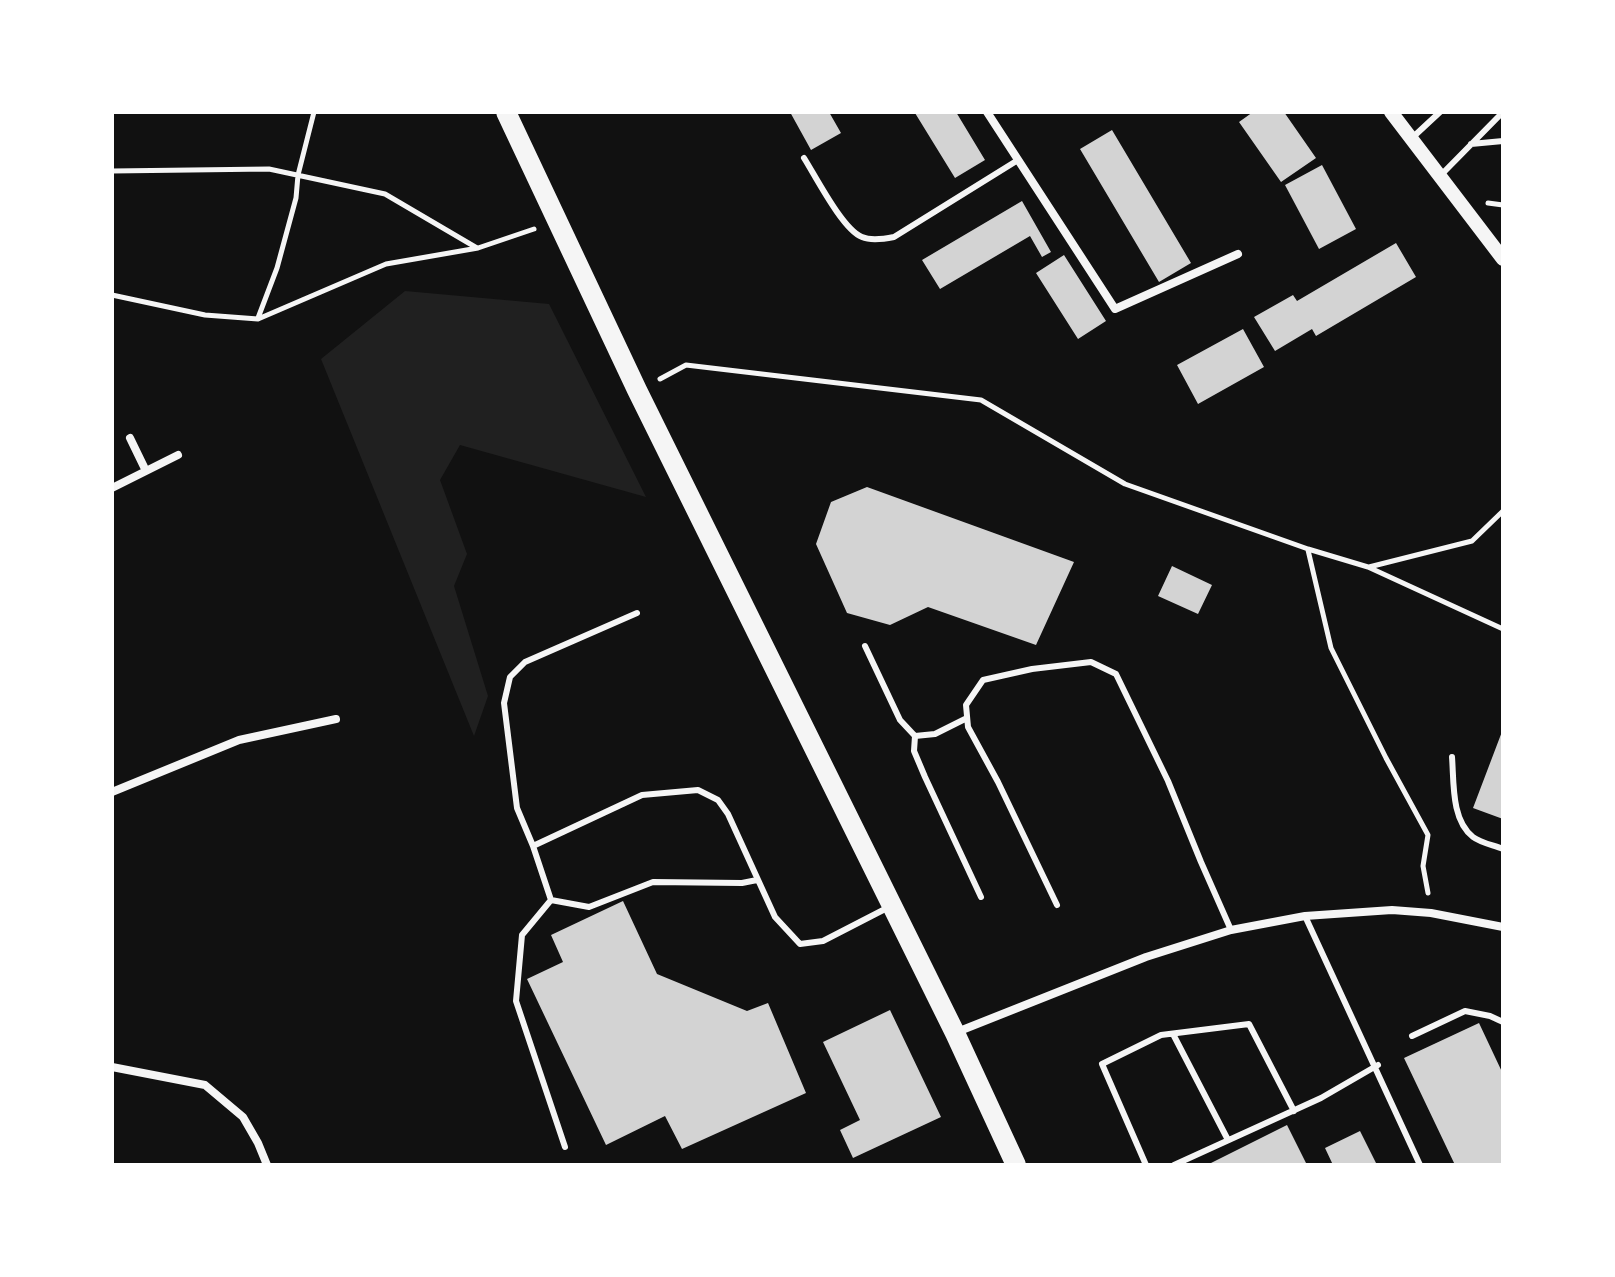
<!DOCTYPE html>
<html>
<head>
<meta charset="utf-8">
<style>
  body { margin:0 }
  #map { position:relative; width:1615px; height:1277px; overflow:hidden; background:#111; font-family:"Noto Sans",sans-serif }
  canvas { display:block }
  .frame { position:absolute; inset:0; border:114px solid #fff; pointer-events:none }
</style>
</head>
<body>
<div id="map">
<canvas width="1615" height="1277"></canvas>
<div class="frame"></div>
</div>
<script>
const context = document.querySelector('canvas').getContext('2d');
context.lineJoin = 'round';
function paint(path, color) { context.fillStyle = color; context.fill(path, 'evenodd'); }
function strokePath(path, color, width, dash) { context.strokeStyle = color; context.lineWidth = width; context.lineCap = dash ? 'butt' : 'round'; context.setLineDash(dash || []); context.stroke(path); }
paint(new Path2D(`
  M405,291l144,13 97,193 -186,-52 -20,35 27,74 -13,32 34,110 -14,40 -153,-377z`), '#202020');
paint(new Path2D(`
  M790,112h39l12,21 -30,17z
  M917,112h39l29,48 -30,18 -40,-65z
  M1253,112h31l32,46 -35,24 -42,-60z
  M1112,130l79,133 -32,19 -79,-133z
  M1322,165l34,64 -37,20 -34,-64z
  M1022,201l29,51 -9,5 -12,-21 -90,53 -18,-29z
  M1396,243l20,34 -100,59 -4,-7 -37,22 -21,-34 39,-22 4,6z
  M1064,255l42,66 -28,18 -42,-66z
  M1243,329l21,38 -66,37 -21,-39z
  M867,487l207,75 -38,83 -108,-38 -38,18 -43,-12 -31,-69 15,-42z
  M1172,566l40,19 -14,29 -40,-18z
  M1503,729v90l-30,-11z
  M623,901l34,73 90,37 21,-8 38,90 -124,56 -17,-33 -59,29 -79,-166 36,-17 -12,-27z
  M890,1010l51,107 -88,41 -13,-28 20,-10 -37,-78z
  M1479,1023l24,51v91h-48l-51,-107z
  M1287,1125l20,40h-100z
  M1360,1131l17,34h-44l-8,-17z`), '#d3d3d3');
strokePath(new Path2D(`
  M112,171l157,-2 116,25 92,54
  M1488,203l15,2
  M112,295l93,20 53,4 128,-55 92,-16 56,-19
  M258,318l19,-50 19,-70 2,-23 16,-63
  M660,379l26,-14 295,35 144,84 183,65 60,18 135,62
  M1308,550l23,98 55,110 42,77 -5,31 5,27
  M1369,567l103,-26 31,-30`), '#f5f5f5', 5);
strokePath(new Path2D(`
  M1412,138l28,-26
  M1471,144l32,-3
  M804,158c12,19 39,72 58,79 9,4 22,2 32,0l124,-77
  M1441,175l62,-63
  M865,646l35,74 15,16 20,-2 32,-16
  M915,736l-1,15 11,26 56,120
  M1452,757c2,25 -1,63 21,80 8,6 20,8 30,12
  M533,846l109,-51 56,-5 20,10 10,14 47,103 25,27 23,-3 66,-34
  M551,900l38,7 64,-25 89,1 15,-3
  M1057,905l-59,-123 -30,-55 -2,-22 17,-25 49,-11 59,-7 25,12 52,107 33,81 30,68
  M1305,916l115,249
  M1173,1034l55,106
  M1412,1036l53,-25 25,5 13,6
  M565,1147l-49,-146 6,-66 29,-35 -18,-54 -16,-38 -13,-105 6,-26 15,-15 112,-49
  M1146,1165l-44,-101 59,-29 88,-11 45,87
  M1174,1165l147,-67 57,-33`), '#f5f5f5', 6);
strokePath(new Path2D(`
  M987,112l128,197 123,-55
  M130,438l16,33
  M112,488l66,-33
  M112,792l127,-52 97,-21
  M957,1032l189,-75 85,-27 74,-14 87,-6 39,3 72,14
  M112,1067l93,18 38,32 15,26 9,22`), '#f5f5f5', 8);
strokePath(new Path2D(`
  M1391,112l112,147`), '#f5f5f5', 14);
strokePath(new Path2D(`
  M506,112l131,278 318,643 61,132`), '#f5f5f5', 20);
</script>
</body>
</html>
